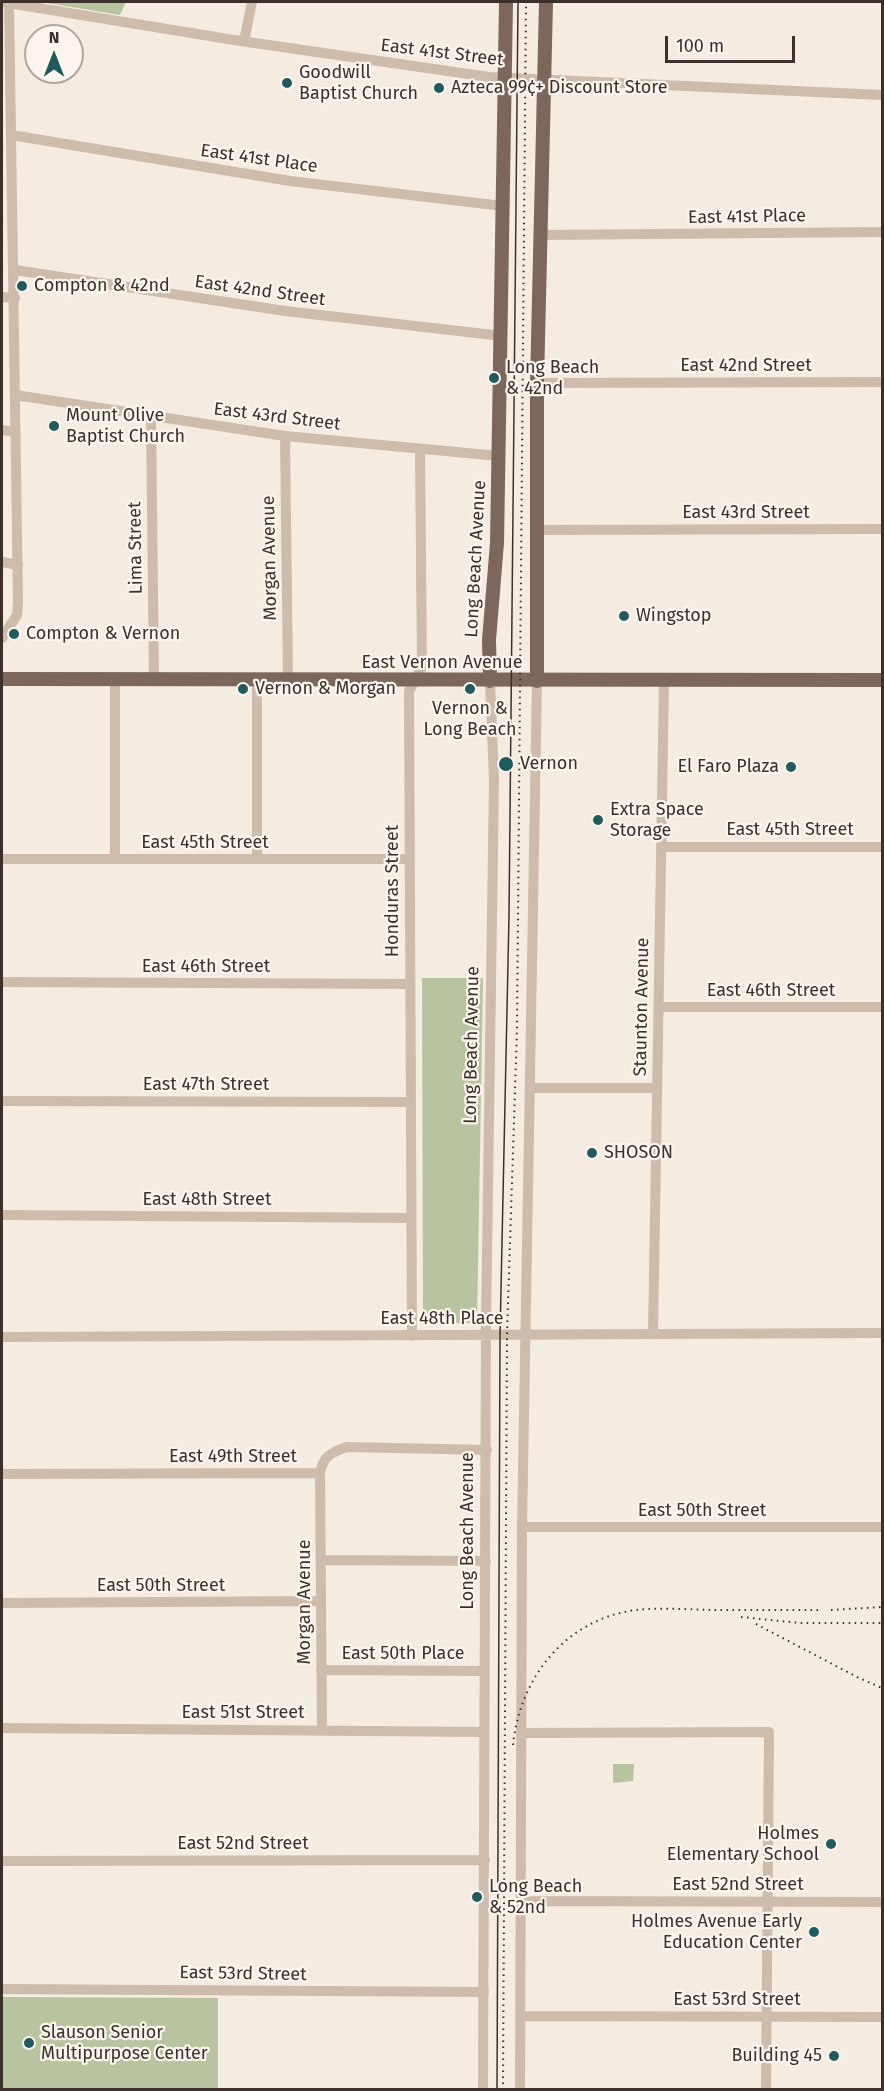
<!DOCTYPE html>
<html>
<head>
<meta charset="utf-8">
<style>
  body { margin:0 }
  #map { position:relative; width:884px; height:2091px; overflow:hidden; background:#f4ebe1; font-family:"Fira Sans",sans-serif }
  canvas { display:block }
  .frame { position:absolute; inset:0; border:3px solid #3b302b; pointer-events:none }
  .north { position:absolute; left:24px; top:24px; width:60px; height:60px; box-sizing:border-box; background:#fbf5ee; border:2px solid #aea6a0; border-radius:50%; rotate:0deg; font-size:16px; font-weight:700; line-height:24px; text-align:center; color:#3b302b }
  .north::after { content:''; display:block; margin:auto; width:21px; height:27px; background:#1f5a5e; clip-path:polygon(50% 0,100% 100%,50% 72%,0 100%) }
  .scale { position:absolute; left:665px; top:36px; width:130px; height:27px; box-sizing:border-box; border:3px solid #3b302b; border-top:0; padding-left:8px; font-size:18px; line-height:21px; white-space:nowrap; color:#3b302b; -webkit-text-stroke:4px #fbf5ee; paint-order:stroke }
</style>
</head>
<body>
<div id="map">
<canvas width="884" height="2091"></canvas>
<div class="frame"></div>
<div class="north">N</div>
<div class="scale">100 m</div>
</div>
<script>
const context = document.querySelector('canvas').getContext('2d');
context.lineJoin = 'round';
function paint(path, color) { context.fillStyle = color; context.fill(path, 'evenodd'); }
function strokePath(path, color, width, dash) { context.strokeStyle = color; context.lineWidth = width; context.lineCap = dash ? 'butt' : 'round'; context.setLineDash(dash || []); context.stroke(path); }
function drawText(font, color, halo, rows, align = 'center') {
  context.font = font + ' "Fira Sans",sans-serif'; context.lineWidth = 4.5; context.setLineDash([]); context.textBaseline = 'middle'; context.strokeStyle = halo; context.fillStyle = color; for (const [text, x, y, turn = 0] of rows) {
    context.save(); context.translate(x, y); context.rotate((+turn || 0) * Math.PI / 180); context.textAlign = isNaN(turn) ? turn : align; if (halo) context.strokeText(text, 0, 0); context.fillText(text, 0, 0); context.restore();
  }
}
paint(new Path2D(`
  M41,2h85l-6,13z
  M422,978h61l-6,345h-54z
  M613,1764h21l-1,17 -20,2z
  M2,1997l216,1v91h-216z`), '#b8c4a0');
strokePath(new Path2D(`
  M2,2l232,38 255,37 393,18
  M244,41l8,-39
  M11,135l279,46 213,25
  M539,235l343,-3
  M15,270l270,41 217,25
  M2,297l13,1
  M537,383l345,-1
  M15,395l270,41 214,20
  M151,417l3,263
  M2,430l13,2
  M285,436l3,244
  M537,530l345,-1
  M2,562l16,3
  M2,638l15,-23 1,-12 -9,-600
  M115,680v179
  M661,847h221
  M2,859h407
  M257,859v-179
  M2,982l408,2
  M659,1007h223
  M530,1088h127
  M2,1101l409,1
  M2,1215l409,3
  M653,1334l11,-653
  M412,1336l-3,-645 13,-24 -2,-217
  M2,1337l880,-4
  M320,1473l2,257
  M2,1474l318,-1c3,-17 12,-21 27,-26l140,3
  M522,1527h360
  M322,1560l164,1
  M2,1603l319,-2
  M321,1670l163,1
  M2,1728l482,4
  M522,1733l247,-1 -3,358
  M2,1861l483,-1
  M521,1901l361,1
  M2,1989l482,3
  M520,2016l362,1
  M483,2090l3,-768 8,-542 -4,-99
  M520,2090l2,-563 15,-846`), '#cdbbac', 10);
strokePath(new Path2D(`
  M2,679l880,1
  M490,681l-1,-41 8,-97 9,-541
  M537,681v-298l9,-381`), '#7d675c', 14);
strokePath(new Path2D(`
  M497,2090l3,-754 9,-420 9,-914`), '#3b302b', 1.5);
strokePath(new Path2D(`
  M831,1610l51,-3
  M741,1617l59,6h82
  M756,1624l101,53 25,11
  M513,1745c7,-68 53,-126 123,-135 27,-3 56,0 83,0 34,0 68,0 101,0
  M503,2090l4,-755 10,-306 9,-1027`), '#3b302b', 2, [1.5, 4.5]);
for (const [x, y, r, color] of [
  [287,83,6,"#1f5a5e"],
  [439,88,6,"#1f5a5e"],
  [22,286,6,"#1f5a5e"],
  [494,378,6,"#1f5a5e"],
  [54,426,6,"#1f5a5e"],
  [624,616,6,"#1f5a5e"],
  [14,634,6,"#1f5a5e"],
  [243,689,6,"#1f5a5e"],
  [470,689,6,"#1f5a5e"],
  [506,764,8,"#1f5a5e"],
  [791,767,6,"#1f5a5e"],
  [598,820,6,"#1f5a5e"],
  [592,1153,6,"#1f5a5e"],
  [831,1844,6,"#1f5a5e"],
  [477,1897,6,"#1f5a5e"],
  [814,1932,6,"#1f5a5e"],
  [29,2043,6,"#1f5a5e"],
  [834,2056,6,"#1f5a5e"]
]) { const dot = new Path2D(); dot.arc(x, y, r, 0, 2 * Math.PI); context.fillStyle = color; context.fill(dot); strokePath(dot, '#fbf5ee', 2); }
drawText('18px', '#3b302b', '#fbf5ee', [
  ["East 41st Street",442,53,7],
  ["East 41st Place",259,159,8],
  ["East 41st Place",747,217,-1],
  ["East 42nd Street",260,291,8],
  ["East 42nd Street",746,366],
  ["East 43rd Street",277,417,7],
  ["East 43rd Street",746,513],
  ["Lima Street",136,548,-91],
  ["Morgan Avenue",270,558,-91],
  ["Long Beach Avenue",476,559,-87],
  ["East Vernon Avenue",442,663],
  ["East 45th Street",790,830],
  ["East 45th Street",205,843],
  ["Honduras Street",393,891,-90],
  ["East 46th Street",206,967],
  ["East 46th Street",771,991],
  ["Staunton Avenue",642,1007,-89],
  ["Long Beach Avenue",472,1045,-89],
  ["East 47th Street",206,1085],
  ["East 48th Street",207,1200],
  ["East 48th Place",442,1319],
  ["East 49th Street",233,1457],
  ["East 50th Street",702,1511],
  ["Long Beach Avenue",468,1531,-90],
  ["East 50th Street",161,1586],
  ["Morgan Avenue",305,1602,-90],
  ["East 50th Place",403,1654],
  ["East 51st Street",243,1713],
  ["East 52nd Street",243,1844],
  ["East 52nd Street",738,1885],
  ["East 53rd Street",243,1974,1],
  ["East 53rd Street",737,2000]
]);
drawText('18px', '#3b302b', '#fbf5ee', [
  ["Goodwill",299,73],
  ["Baptist Church",299,94],
  ["Azteca 99¢+ Discount Store",451,88],
  ["Compton & 42nd",34,286],
  ["Long Beach",506,368],
  ["& 42nd",506,389],
  ["Mount Olive",66,416],
  ["Baptist Church",66,437],
  ["Wingstop",636,616],
  ["Compton & Vernon",26,634],
  ["Vernon & Morgan",255,689],
  ["Vernon &",470,709,"center"],
  ["Long Beach",470,730,"center"],
  ["Vernon",520,764],
  ["El Faro Plaza",779,767,"right"],
  ["Extra Space",610,810],
  ["Storage",610,831],
  ["SHOSON",604,1153],
  ["Holmes",819,1834,"right"],
  ["Elementary School",819,1855,"right"],
  ["Long Beach",489,1887],
  ["& 52nd",489,1908],
  ["Holmes Avenue Early",802,1922,"right"],
  ["Education Center",802,1943,"right"],
  ["Slauson Senior",41,2033],
  ["Multipurpose Center",41,2054],
  ["Building 45",822,2056,"right"]
], 'left');
</script>
</body>
</html>
